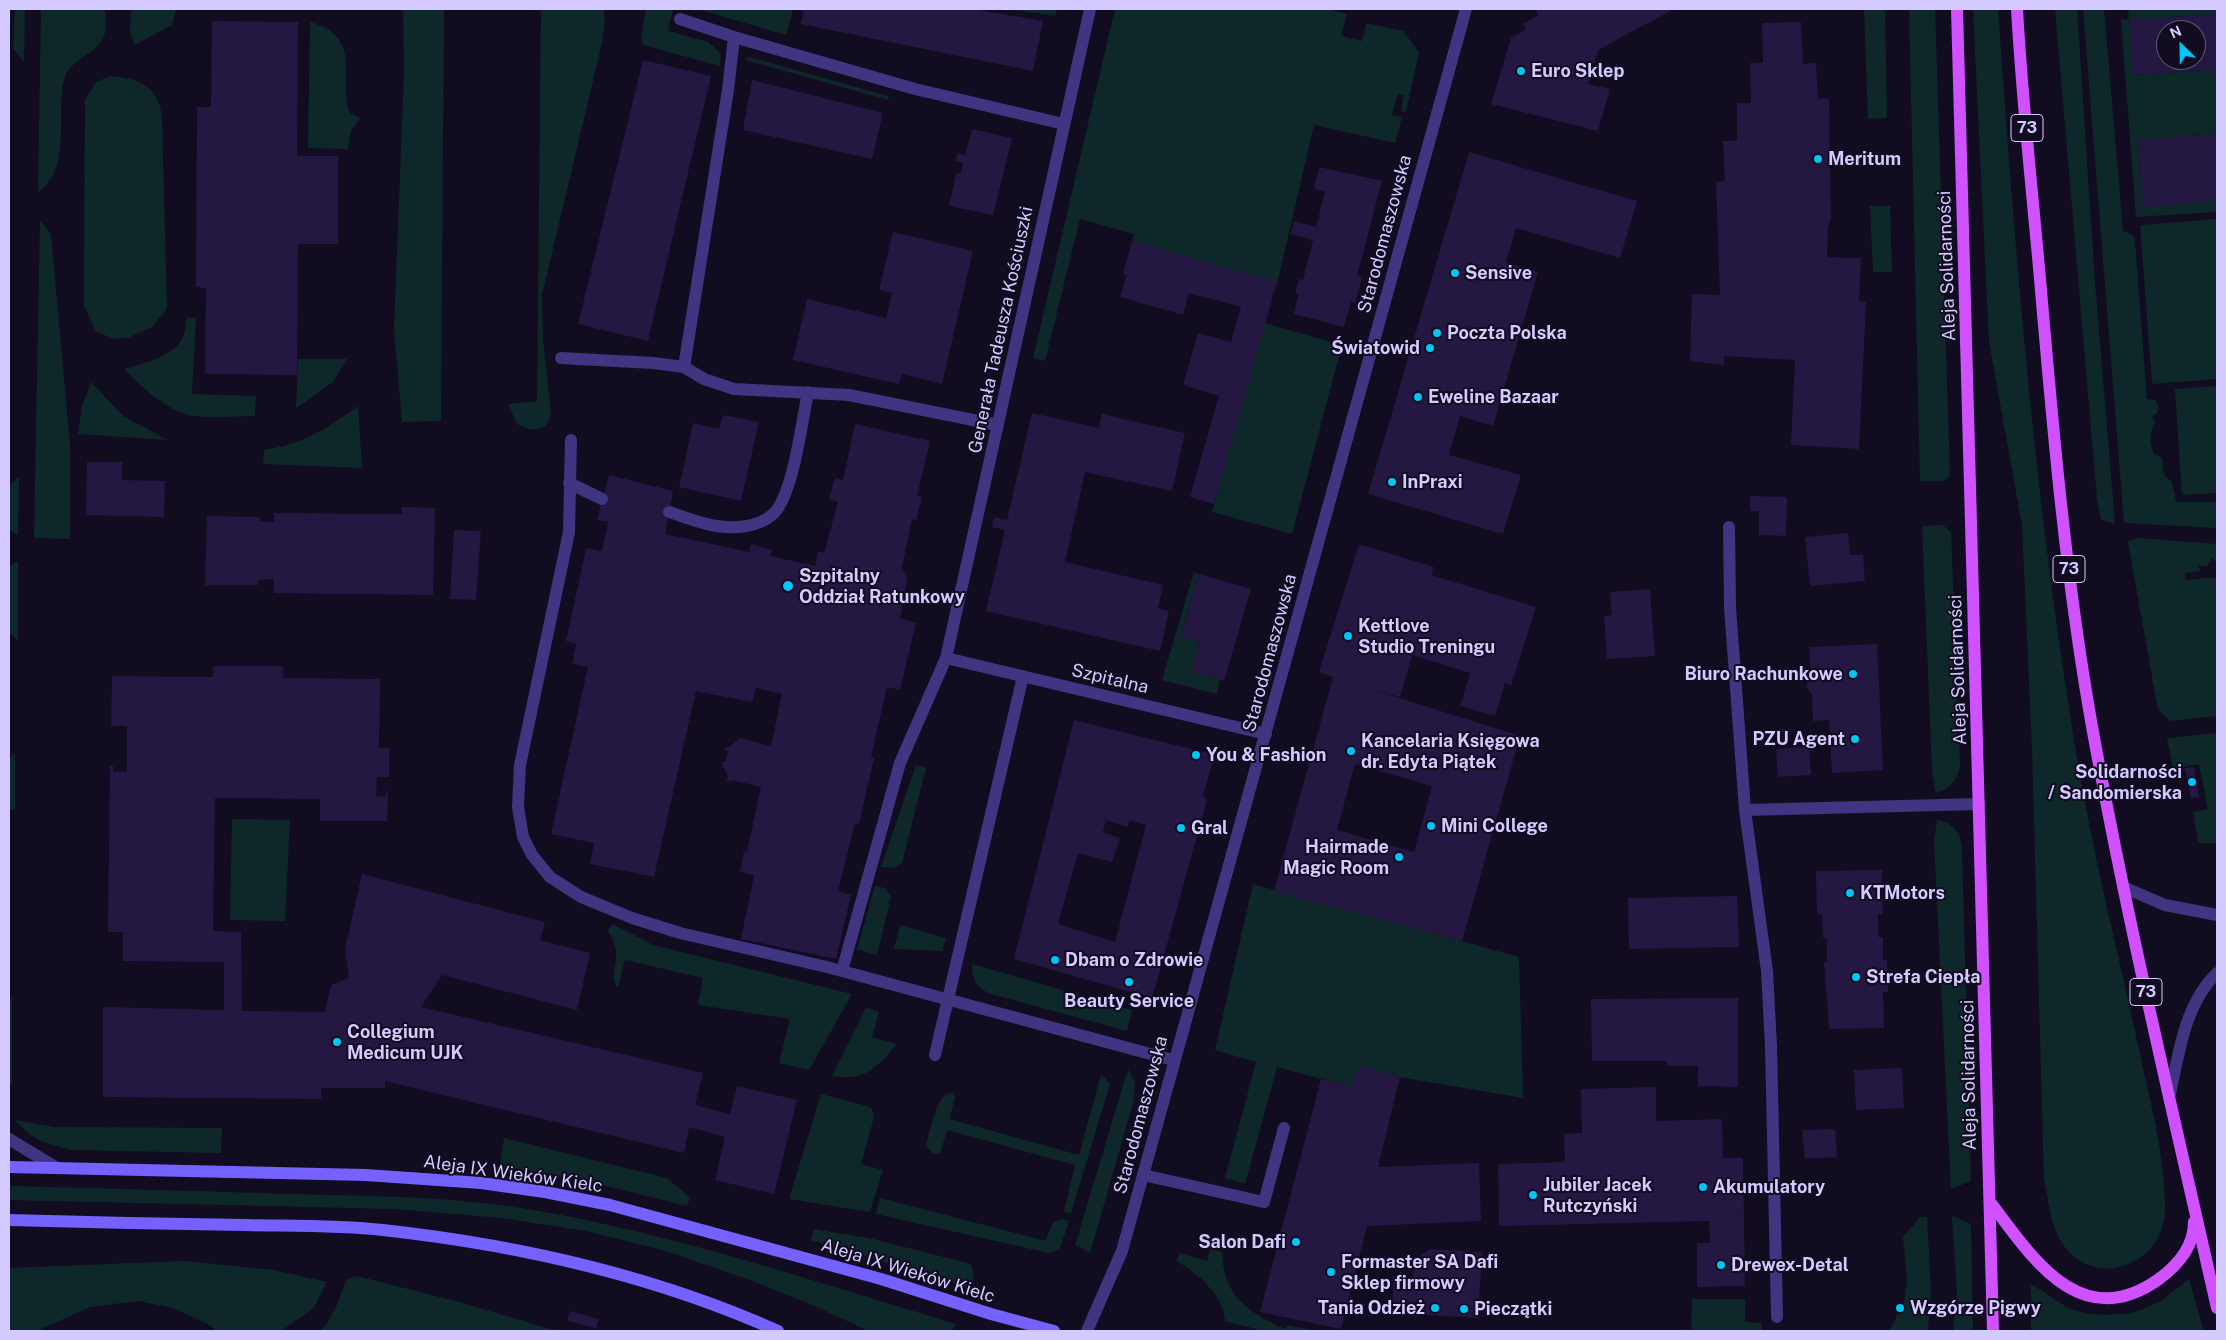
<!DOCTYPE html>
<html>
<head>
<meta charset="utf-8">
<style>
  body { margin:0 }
  #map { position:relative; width:2226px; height:1340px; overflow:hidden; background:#110c20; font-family:"Public Sans",sans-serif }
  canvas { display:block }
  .frame { position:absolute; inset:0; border:10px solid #d5caff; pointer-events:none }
  .north { position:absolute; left:2156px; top:20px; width:50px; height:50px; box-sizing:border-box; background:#110c20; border:1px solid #5f5879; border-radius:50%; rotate:337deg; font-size:14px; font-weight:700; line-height:20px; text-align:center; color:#d5caff }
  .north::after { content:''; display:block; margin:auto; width:18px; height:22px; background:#00c5f5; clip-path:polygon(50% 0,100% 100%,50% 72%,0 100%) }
</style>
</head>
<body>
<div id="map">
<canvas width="2226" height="1340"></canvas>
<div class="frame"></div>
<div class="north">N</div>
</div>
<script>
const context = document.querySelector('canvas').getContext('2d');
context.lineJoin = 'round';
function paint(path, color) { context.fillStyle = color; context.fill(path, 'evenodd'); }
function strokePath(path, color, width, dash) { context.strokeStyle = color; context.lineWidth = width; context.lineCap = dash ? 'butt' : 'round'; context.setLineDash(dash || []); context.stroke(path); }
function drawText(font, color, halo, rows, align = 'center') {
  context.font = font + ' "Public Sans",sans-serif'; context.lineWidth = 4; context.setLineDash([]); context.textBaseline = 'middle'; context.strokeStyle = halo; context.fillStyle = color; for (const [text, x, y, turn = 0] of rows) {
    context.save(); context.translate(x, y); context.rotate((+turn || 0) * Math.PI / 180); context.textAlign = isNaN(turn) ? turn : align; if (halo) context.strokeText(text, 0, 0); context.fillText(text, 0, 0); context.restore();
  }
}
paint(new Path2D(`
  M15,9h10l-1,53 -11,-14z
  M41,9h64c0,8 2,20 -1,27 -9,20 -34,22 -40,44 -9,37 9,87 -26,112z
  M131,9h45l-4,16 -37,20 -5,-13z
  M403,9h41l-3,412 -39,1 -8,-93 10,-256z
  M541,9h62l2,9 -3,25 -60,252 1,44 8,76 -6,12 -15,3 -13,-6 -9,-20 29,-3z
  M646,9h27l-5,22 40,11 13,12 -1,12 -77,-21 -2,-6z
  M697,9h96l-7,26z
  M1009,9h48l-2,7z
  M1115,9h211l21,5 -6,22 21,5 4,-18 37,8 16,21 -13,60 -5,-1 3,-16 -6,-1 -6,21 10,2 -7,26 -81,-18 -37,159 -145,-43 2,-7 -54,-15 -35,142 -12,-3z
  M1864,9h21l2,109 -19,1z
  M1909,9h26l15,466 -6,6h-24z
  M1973,9h25c18,259 39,520 84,777 16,91 40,182 59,273 11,50 24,98 24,149 1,54 -66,83 -100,39 -15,-19 -16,-46 -21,-68l-12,-431 -10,-223 -33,-183z
  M2055,9h22l18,274 20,241 -14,-4 -4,-21z
  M2083,9h21l19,222 10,4 2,6 12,158 8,1 4,8 -2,5 -4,3 2,6c-5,10 -6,20 -1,32l8,4 2,17 8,7 4,20h41v26l-93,-5z
  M2128,9h89v5l-88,6 5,55 83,-6v65l-79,6 5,67 74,-7v12l-81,5 -15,-197 8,-1z
  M310,22c55,16 27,54 40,91l10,5 -9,13 -3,18 -40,-1z
  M749,57l139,39 1,4 -144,-40z
  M110,76c29,2 49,10 52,42l5,191 -15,18 -24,11 -12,1 -20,-7 -12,-26 1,-206 11,-18z
  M1870,206h20l2,66h-19z
  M2217,219v160l-65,5 -12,-159z
  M40,220l11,14 19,211v94l-36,-1z
  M187,317l9,1 -4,76 64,2 -1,20c-18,0 -50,3 -66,-1 -26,-7 -47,-28 -65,-46 20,-6 43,-10 57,-28 4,-6 5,-17 6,-24z
  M1264,323l78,22 -50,189 -80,-22z
  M298,359h49l-14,23 -37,26z
  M91,382l32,34 45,24 -90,-6 4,-28z
  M2217,386v107l-35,2 -7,-106z
  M358,406l4,62 -99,-4 1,-14c40,-6 61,-21 94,-44z
  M19,477l-1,58 -9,-6v-43z
  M1943,525l8,7 9,233c-2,15 -10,23 -24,28l-4,-22 -10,-245z
  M2138,538l79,6v18l-5,-4 -5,8h-9l3,5 -16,2 1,7 31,-3v139l-46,5 -13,-11 -30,-168z
  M18,561v80l-9,-9v-65z
  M1194,572l5,2 -18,61 19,6 -9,31 29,8 -3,14 -55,-14z
  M2217,733v110h-19l-5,-31 15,-3 -9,-45 -26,5 -6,-31z
  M15,753v57h-6v-52z
  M916,765l10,3 -24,95 -8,5 -13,-1z
  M232,819l58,1 -5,101 -55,-1z
  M1937,820c16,2 24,13 25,29l9,332 -20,8 -17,-349z
  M1253,884l266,73 4,141 -123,-21 -42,-11 -6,21 -75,-20 -32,117 -20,-6 31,-116 -41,-12z
  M875,886l10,2 6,9 -14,58 -20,-6z
  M613,924l40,21 199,49 -43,76 -30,-7 11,-44 -92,-14 5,-27 -78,-18 -7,27 -2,-1c-8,-18 10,-27 -8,-55z
  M900,925l46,13 -4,13 -48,-2z
  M972,964l160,46 -5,21 -136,-37c-14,-6 -19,-14 -19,-30z
  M12,997v87h-3v-84z
  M866,1007l13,5 -7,25 25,7c-20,23 -32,38 -65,32z
  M1128,1069l7,14 -1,17 -44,153 -15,-8z
  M1101,1074l9,10 -39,129 -7,-1 11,-47 -128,-35 -7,24 -7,-1 -7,-7c4,-13 10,-57 28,-53l1,5 -6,21 130,36z
  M821,1094l50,13 3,10 -13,47 22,6 -13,42 -81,-13z
  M15,1120l39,7 168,1 -1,25 -150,-3 -28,-8 -14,-8z
  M504,1138l163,40 23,20 -3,8 -113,-28 -74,-12z
  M9,1186c93,2 187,5 280,8 78,2 155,2 232,14 148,24 292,73 435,116l-4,7h-83l-59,-27 -60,-24 -84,-29 -80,-20 -84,-13 -106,-9 -387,-9z
  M880,1198l166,43c4,-12 6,-26 23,-20l-9,27 -11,5 -173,-39z
  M1952,1216l19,8 2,107h-20l4,-36z
  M1920,1217h7l4,74 -3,40h-39l15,-29 3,-22 -4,-43z
  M814,1229l59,10 98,25 3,12 -3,12 -160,-48z
  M1210,1249l12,3c2,46 25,59 63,77l3,-4 28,6h-52l-39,-10c-2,-27 -26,-46 -48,-60l2,-8 28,8z
  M184,1261l90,9 53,12 -14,27 -32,22h-64l-11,-8 -33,-15 -35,-7 -48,6 -53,24h-28v-63z
  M357,1276l102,26 98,29h-237l7,-7 10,-19 8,-22 3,-4z
  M2189,1279l14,50 -12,2h-160v-47l37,24 17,5 21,2 25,-2 15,-5 15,-7z
  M1692,1299h53v23l17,1v8h-71z`), '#0e282a');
paint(new Path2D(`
  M795,9h177l71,12 -10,50 -232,-47 3,-13z
  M1536,9h138l-76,41 -10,34 22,5 -12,42 -107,-27 20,-66 15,-8 -3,-6 15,-8z
  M2217,14v55l-84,6 -4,-55zM2166,30h30v30h-30z
  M212,21l86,1 -1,134h41v88h-40l-1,131 -92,-1 1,-86 -10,-1 1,-180h14z
  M1801,22l2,42 13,-1 2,35 11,1 2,121 -3,7 -1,30 34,1 -2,43 7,1 -7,147 -68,-4 4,-85 -71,-4v9l-34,-4 2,-67 28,1 -4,-113 9,-1 -2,-40h14v-38h14l-1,-40h13l-1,-40z
  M643,60l68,16 -63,265 -70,-17z
  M752,80l131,33 -11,46 -129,-29z
  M972,129l40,9 -19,77 -44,-9 7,-33h5l2,-11 -7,-1 2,-8 7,2z
  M2217,134v66l-74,8 -5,-68z
  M1469,152l168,49 -17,57 -104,-30 -10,34 32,10 -45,154 -33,-10 -11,39 72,20 -18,59 -135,-40z
  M1319,167l63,14 -25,95 5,1 -7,26 -4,-1 -7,25 -50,-13 4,-20 -3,-1 4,-14 4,1 10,-40 -22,-6 3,-13 22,6 9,-35 -11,-3z
  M893,232l80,19 -31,133 -40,-10 -3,10 -106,-24 14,-61 79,19 6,-25 -13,-3z
  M1132,241l145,41 -63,222 -24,-7 29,-101 -36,-11 15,-52 33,9 10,-35 -52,-14 -6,22 -63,-18 7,-22 -4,-1z
  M1032,413l67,15 3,-14 83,19 -13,58 -87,-19 -20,90 98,23 -5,23 11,3 -9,40 -174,-40 19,-81 -13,-3 2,-10 13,3z
  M723,415l36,7 -18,79 -62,-14 14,-64 26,6z
  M855,424l75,17 -13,55 5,1 -6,23 -4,-1 -10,48 5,12 -7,39 16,5 -16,67 -13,-3 -16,70 3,1 -15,66 -4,-1 -17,68 13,4 -15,64 -95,-20 13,-64 -14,-3 4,-21 3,1 14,-65 -29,-7 -2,2 -4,-2 2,-3 -7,-15h4l3,-11 -3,-1 1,-3 2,1 10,-8 -1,-3 34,9 11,-52 -26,-6 -4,14 -56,-11 -42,186 -64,-13 4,-21 -43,-9 37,-167 -16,-3 4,-20 -10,-3 20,-93 16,3 6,-29 -11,-2 12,-45 64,16 -8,43 84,18 2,-8 21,6 -2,6 45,10 3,-15 6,2 14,-51 -9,-3 6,-21 8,2z
  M87,462h35v18l43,1 -1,36 -78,-2z
  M1750,496l37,1 -1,39 -27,-1v-24h-9z
  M402,507l33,1 -2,87 -159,-2v-14l-16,1v5h-53l2,-69 53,1v4l14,1v-9l128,1z
  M454,530l27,1 -5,69 -26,-1z
  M1848,533l2,22h13l2,26 -55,5 -5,-49z
  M1359,544l75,23 -3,8 105,32 -25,79 -6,-3 -10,33 -35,-10 10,-33 -58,-18 -12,42 -26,-7 146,46 -58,205 -188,-50 59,-214 -14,-5zM1355,764l77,22 -18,66 -77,-22z
  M1199,574l52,15 -27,92 -33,-9 9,-31 -19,-5z
  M1650,589l5,67 -48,3 -3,-43 8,-1 -2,-23z
  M1877,644l6,126 -51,3 -3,-53 -16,1 -1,-26 -5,-7v-8l4,-6 -2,-27z
  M213,666h70v12l97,1 -1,69h10v29h-12l-1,19 10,1v-6h2l-1,30h-67v-22l-105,-1 -2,133 28,1 1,79 83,1 6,-27 18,-7 -4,-29 17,-75 183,48 -5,18 50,13 -13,57 -135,-35 -21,32 282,66 -8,32 35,9 7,-28 60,14 -23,94 -59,-14 10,-43 -36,-10 -5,26 -299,-72v7h-64v11l-218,-2v-90l121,3v-48l-101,-1v-29h-15l2,-166h3v6h14v-46h-16l1,-50 101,1z
  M1074,720l141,35 -12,40 4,5 -55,198 -138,-39zM1106,820l21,7 3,-7 16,5 -31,117 -57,-18 20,-71 34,9 8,-24 -17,-6z
  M1809,747l2,28 -33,2 -2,-28z
  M2194,767l5,30 -8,2 -6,-31z
  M1882,870l1,44h-5v23h5v23h4l1,32h-5l1,36 -55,1 -5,-67 3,-1v-23h-4l-1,-24 -5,1 -1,-44z
  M1737,896l2,51 -110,2 -1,-51z
  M1738,998v89l-40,-1v-20h-31v-5h-75l-1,-62z
  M1358,1066l42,11 -22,90 101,-4 2,58 -114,5 -26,103 -81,-17 61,-233 31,8z
  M1902,1068l2,40 -48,2 -2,-40z
  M1656,1087v34l66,-2 1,39h20l2,128 -48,1v-44h13l-1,-22 -210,5 -1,-62 67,-2 -1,-28 18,-1 -1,-44z
  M1835,1129l2,28 -32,2 -3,-29z
  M1430,1249l52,3 -4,66 -86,-5 2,-37 19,1 1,-16z
  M570,1311l29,8 -3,9 -29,-7z`), '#241741');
strokePath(new Path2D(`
  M680,19l54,18 181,52 149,35
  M561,358l92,5 31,4 20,12 30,10 115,6 149,30
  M684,367l44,-277 6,-53
  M571,440l-2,92 -49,233 -2,42 5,30 9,18 18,22 31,20 51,21 48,15 147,34 346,93
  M569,483l33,16
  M669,512c16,5 32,12 48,14 18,3 41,1 55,-11 21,-17 30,-95 36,-123
  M1729,527l1,80 15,203 22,161 4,75 6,271
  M1745,810l234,-6
  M2123,887l42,18 52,10
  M842,971l58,-208 46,-105
  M935,1055l88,-379
  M2169,1098c10,-43 15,-94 48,-125
  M1143,1175l121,27 20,-74`), '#3f3581', 12);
strokePath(new Path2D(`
  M1090,9l-144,649 320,76
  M9,1139l48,29
  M1087,1331l35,-80 344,-1242`), '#3f3581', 12);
strokePath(new Path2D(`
  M9,1167l357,8 115,8 64,9 65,13 271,74 110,35 63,17
  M9,1220c79,2 157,4 236,5 46,1 92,0 138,5 136,15 270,45 395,101`), '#7561ff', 12);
strokePath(new Path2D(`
  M1957,9l36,1322
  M2017,9c5,90 15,180 23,270 13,151 26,304 53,453 35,193 81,385 124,576
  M1990,1202c42,55 90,133 169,77 19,-14 35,-33 35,-57`), '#cf51ff', 12);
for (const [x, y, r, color] of [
  [1521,71,5,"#00c5f5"],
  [1818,159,5,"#00c5f5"],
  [1455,273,5,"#00c5f5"],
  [1437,333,5,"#00c5f5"],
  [1430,348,5,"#00c5f5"],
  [1418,397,5,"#00c5f5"],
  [1392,482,5,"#00c5f5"],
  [788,586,6,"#00c5f5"],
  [1348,636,5,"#00c5f5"],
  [1853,674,5,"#00c5f5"],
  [1855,739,5,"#00c5f5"],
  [1351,751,5,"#00c5f5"],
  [1196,755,5,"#00c5f5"],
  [2192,782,5,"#00c5f5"],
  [1431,826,5,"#00c5f5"],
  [1181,828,5,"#00c5f5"],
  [1399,857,5,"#00c5f5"],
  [1850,893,5,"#00c5f5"],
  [1055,960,5,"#00c5f5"],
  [1856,977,5,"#00c5f5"],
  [1129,982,5,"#00c5f5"],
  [337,1042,5,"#00c5f5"],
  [1703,1187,5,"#00c5f5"],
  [1533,1195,5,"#00c5f5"],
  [1296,1242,5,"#00c5f5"],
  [1721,1265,5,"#00c5f5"],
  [1331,1272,5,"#00c5f5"],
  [1435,1308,5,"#00c5f5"],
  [1900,1308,5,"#00c5f5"],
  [1464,1309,5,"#00c5f5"]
]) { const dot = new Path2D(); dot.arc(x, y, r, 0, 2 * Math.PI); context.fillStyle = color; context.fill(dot); strokePath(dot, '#110c20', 2); }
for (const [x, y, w] of [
  [2027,128,32],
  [2069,569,32],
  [2146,992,32]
]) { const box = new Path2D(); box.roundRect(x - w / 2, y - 13.5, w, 27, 4); context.fillStyle = '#110c20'; context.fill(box); strokePath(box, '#d5caff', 1); }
drawText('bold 16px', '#d5caff', null, [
  ["73",2027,128],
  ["73",2069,569],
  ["73",2146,992]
]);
drawText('bold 18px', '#d5caff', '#110c20', [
  ["Euro Sklep",1531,71],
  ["Meritum",1828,159],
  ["Sensive",1465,273],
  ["Poczta Polska",1447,333],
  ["Światowid",1420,348,"right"],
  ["Eweline Bazaar",1428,397],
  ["InPraxi",1402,482],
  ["Szpitalny",799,576],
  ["Oddział Ratunkowy",799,597],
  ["Kettlove",1358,626],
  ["Studio Treningu",1358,647],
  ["Biuro Rachunkowe",1843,674,"right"],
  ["PZU Agent",1845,739,"right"],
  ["Kancelaria Księgowa",1361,741],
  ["dr. Edyta Piątek",1361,762],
  ["You & Fashion",1206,755],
  ["Solidarności",2182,772,"right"],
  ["/ Sandomierska",2182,793,"right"],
  ["Mini College",1441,826],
  ["Gral",1191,828],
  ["Hairmade",1389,847,"right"],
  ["Magic Room",1389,868,"right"],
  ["KTMotors",1860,893],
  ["Dbam o Zdrowie",1065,960],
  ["Strefa Ciepła",1866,977],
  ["Beauty Service",1129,1001,"center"],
  ["Collegium",347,1032],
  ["Medicum UJK",347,1053],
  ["Jubiler Jacek",1543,1185],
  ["Rutczyński",1543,1206],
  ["Akumulatory",1713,1187],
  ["Salon Dafi",1286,1242,"right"],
  ["Formaster SA Dafi",1341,1262],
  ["Sklep firmowy",1341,1283],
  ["Drewex-Detal",1731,1265],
  ["Tania Odzież",1425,1308,"right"],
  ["Wzgórze Pigwy",1910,1308],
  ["Pieczątki",1474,1309]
], 'left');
drawText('18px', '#d5caff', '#110c20', [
  ["Starodomaszowska",1385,234,-75],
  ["Aleja Solidarności",1947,266,-92],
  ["Generała Tadeusza Kościuszki",1001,330,-78],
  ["Starodomaszowska",1270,653,-75],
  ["Aleja Solidarności",1958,670,-92],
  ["Szpitalna",1110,679,13],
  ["Aleja Solidarności",1969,1075,-91],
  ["Starodomaszowska",1141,1115,-75],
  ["Aleja IX Wieków Kielc",513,1174,8],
  ["Aleja IX Wieków Kielc",908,1271,17]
]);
</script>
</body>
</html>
